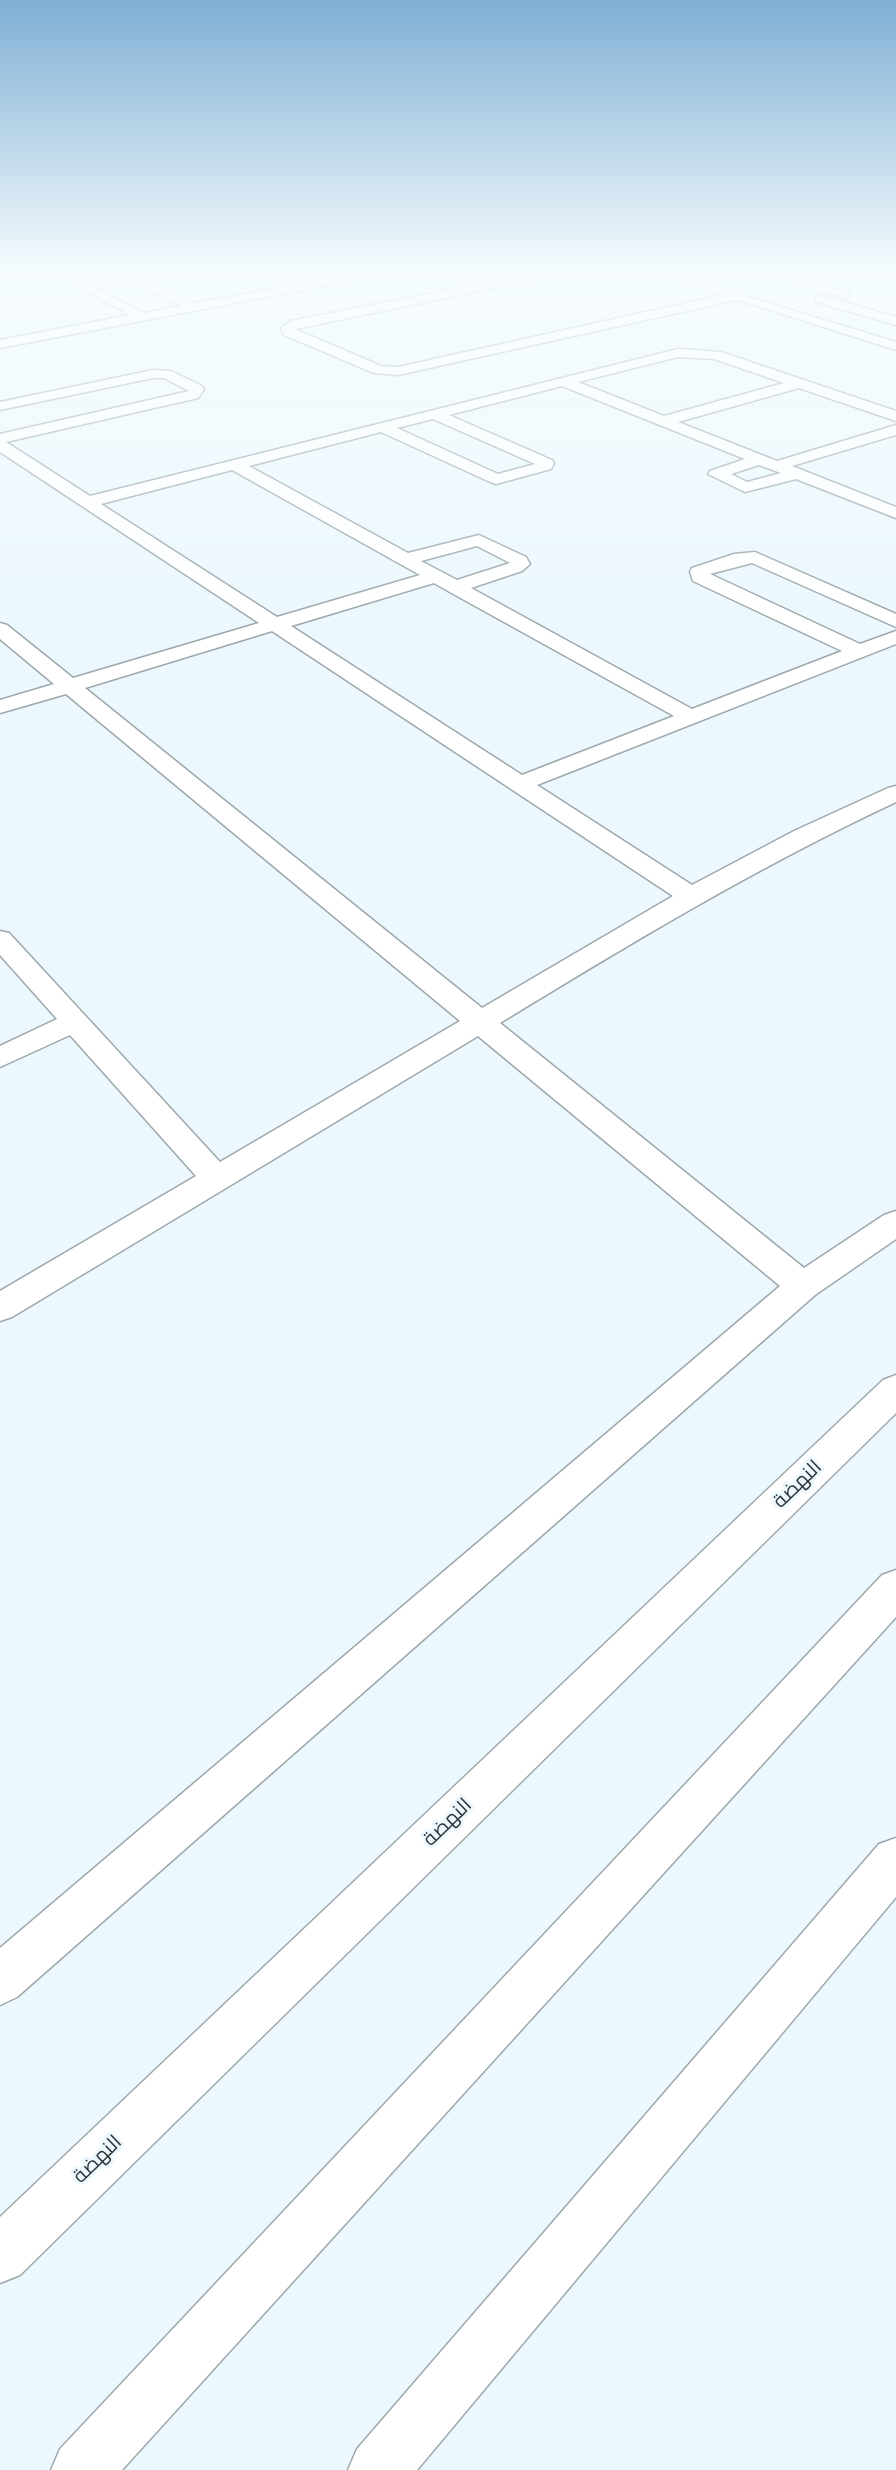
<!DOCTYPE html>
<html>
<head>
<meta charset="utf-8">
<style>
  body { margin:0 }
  canvas { display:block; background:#ecf8fd }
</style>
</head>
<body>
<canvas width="896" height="2470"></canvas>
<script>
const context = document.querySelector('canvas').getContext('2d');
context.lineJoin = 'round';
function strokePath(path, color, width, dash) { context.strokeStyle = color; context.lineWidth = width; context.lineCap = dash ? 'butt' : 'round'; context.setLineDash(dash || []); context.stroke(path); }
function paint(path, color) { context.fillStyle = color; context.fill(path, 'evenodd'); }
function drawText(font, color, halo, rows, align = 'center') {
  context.font = font + ' "Roboto Condensed",Cairo,sans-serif'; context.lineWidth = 6; context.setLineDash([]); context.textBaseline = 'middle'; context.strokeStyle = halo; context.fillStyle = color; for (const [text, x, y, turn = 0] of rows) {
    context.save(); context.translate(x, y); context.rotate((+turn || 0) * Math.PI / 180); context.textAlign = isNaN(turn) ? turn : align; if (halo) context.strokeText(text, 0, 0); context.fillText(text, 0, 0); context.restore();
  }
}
const minor = new Path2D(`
  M126,272l69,31 165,-31h23l-6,4 -377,72v-8l130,-25 -57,-31 6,-4zM125,280l56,26 -37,7 -53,-27z
  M537,272h22l-6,4 -258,53 86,37 17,1 338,-75 6,4 -6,4 -338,75 -24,-2 -90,-38 -3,-7 10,-7z
  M813,272h22l-41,11 -6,-4z
  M678,349l43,3 175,59v10l-97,-33 -121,34 99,39 119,-36v10l-104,31 104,41v11l-100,-39 -51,13 -37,-18 2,-3 35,-12 -183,-73 -113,29 103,45 2,3 -3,6 -55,15 -6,-2 -109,-50 -132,34 159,87 71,-18 47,22 4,7 -8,7 -51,17 221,121 150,-58 -149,-70 -3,-9 2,-4 42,-14 21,-2 141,62v13l-144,-64 -42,11 150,70 36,-13v13l-359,141 155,100 102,-54 94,-43 8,-2v16c-139,65 -265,141 -396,221l304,245 80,-53 12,-4v28l-81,56 -798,702 -17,8v-57l780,-662 -302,-250 -466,281 -12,4v-30l196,-115 -126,-141 -70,32v-21l57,-27 -57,-64v-24l9,2 211,229 240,-141 -394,-327 -66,19v-13l54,-16 -54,-45v-16l7,2 66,53 186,-55 -259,-171v-18l189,-43 -25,-13h-11l-153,32v-8l153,-32 18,1 31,15 2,3 -6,9 -192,44 84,54zM678,357l36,2 70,24 -120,33 -86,-34zM433,419l102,45 -37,10 -101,-46zM759,465l22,8 -34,9 -16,-8zM232,470l188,105 -143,42 -176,-113zM477,546l33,17 -53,17 -36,-19zM434,583l14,8 226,125 -152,59 -231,-149zM272,631l401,265 -191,112 -397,-320z`);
const major = new Path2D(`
  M650,272h17l229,70v8z
  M762,272h18l71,22 -6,4z
  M820,295l76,22v8l-80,-23v-6z
  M896,1375v38l-876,862 -20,8v-66l883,-837z
  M896,1570v47l-774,853h-71l9,-21 822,-874z
  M896,1838v59l-479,573h-69l9,-21 522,-605z`);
strokePath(minor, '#9da8ad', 3);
strokePath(major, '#9da8ad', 3);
paint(minor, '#fff');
paint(major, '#fff');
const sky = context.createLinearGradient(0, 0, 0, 618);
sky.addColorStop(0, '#7fafd4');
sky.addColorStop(0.44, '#f6fcfe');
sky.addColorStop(1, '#f6fcfe00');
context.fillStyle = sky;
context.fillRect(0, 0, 896, 618);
drawText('20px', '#2e3335', '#ecf8fd', [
  ["النهضة",798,1485,-44],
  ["النهضة",448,1823,-44],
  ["النهضة",98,2160,-44]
]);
</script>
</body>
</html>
